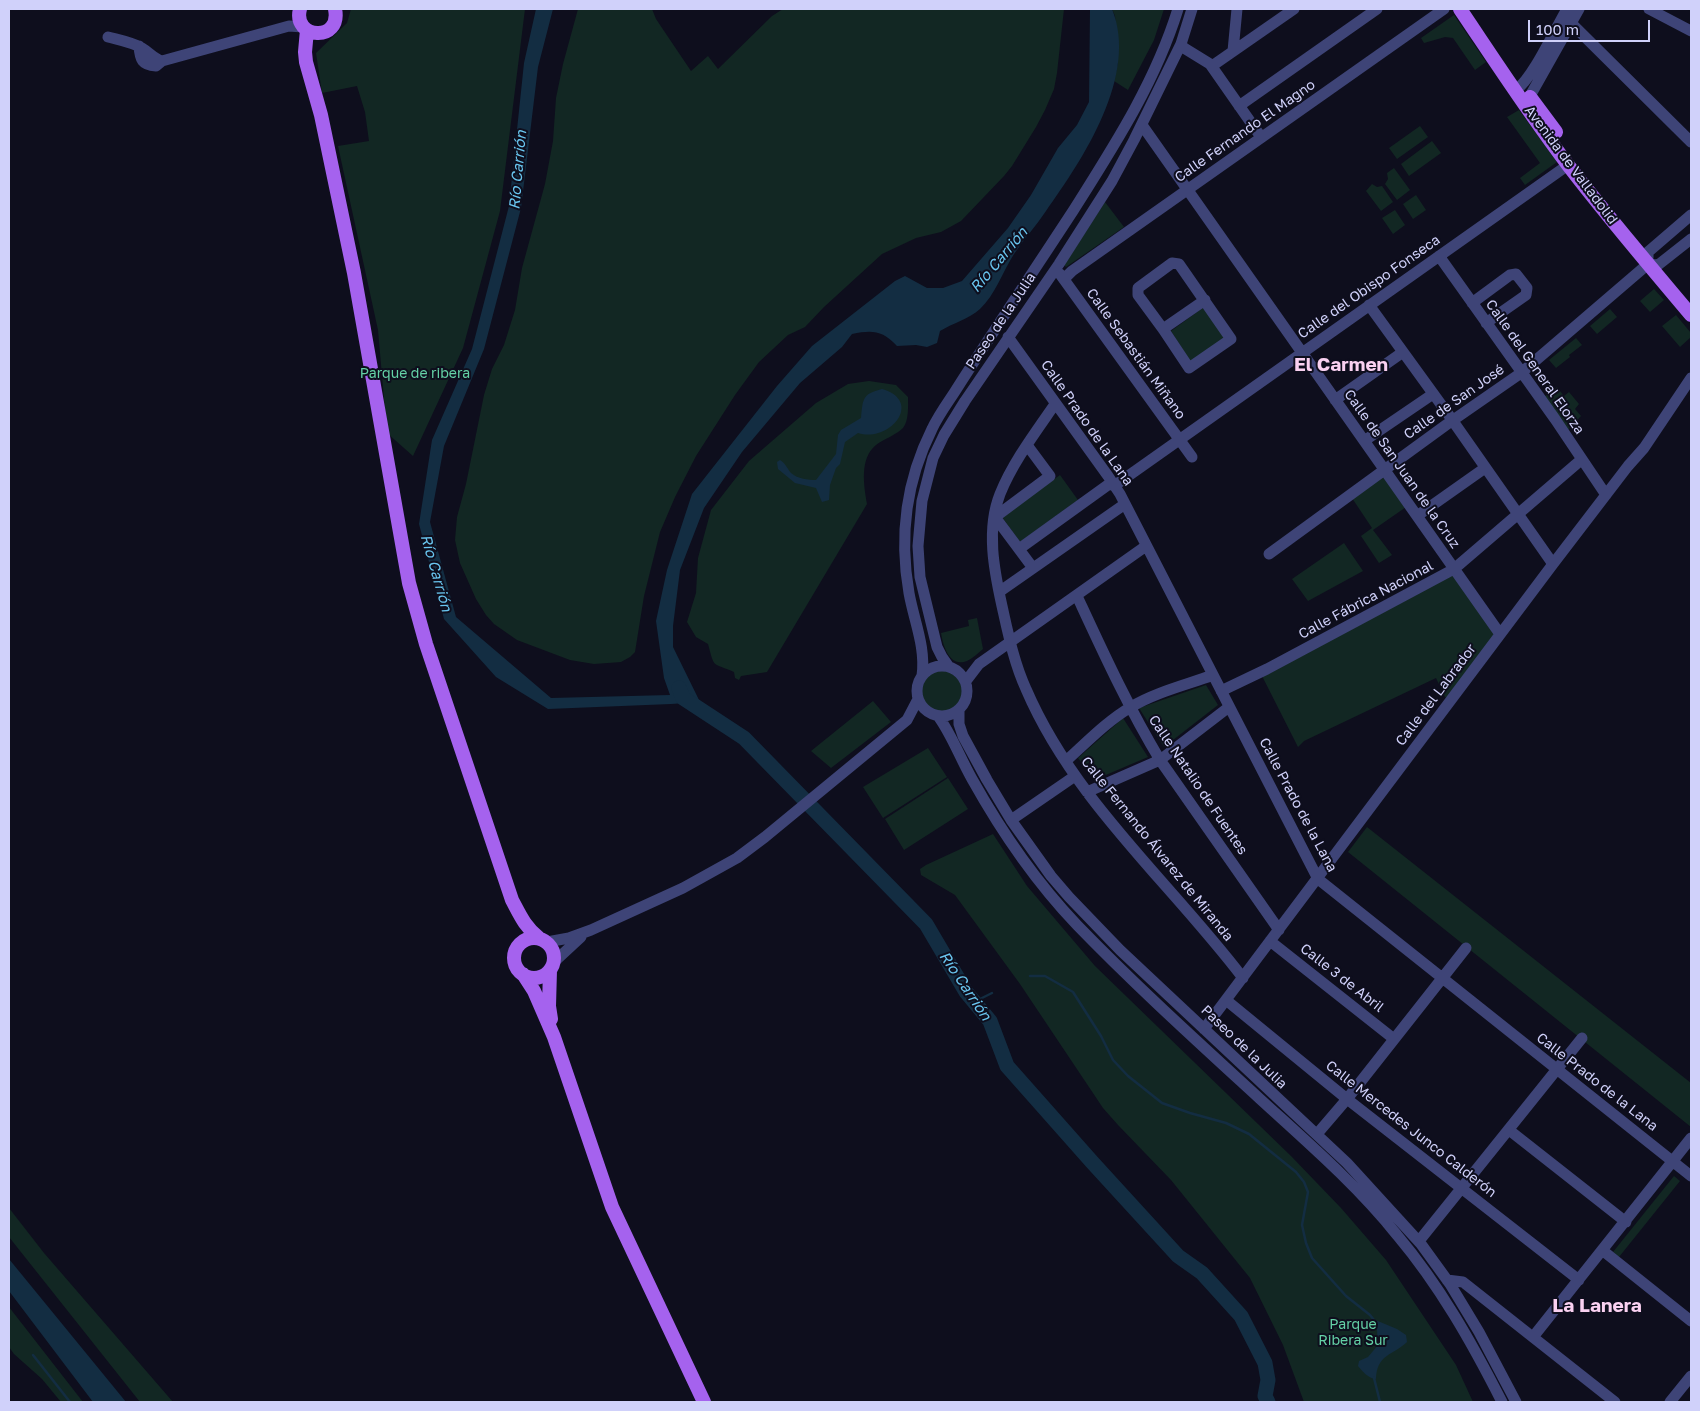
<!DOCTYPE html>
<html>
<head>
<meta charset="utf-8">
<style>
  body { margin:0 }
  #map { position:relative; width:1700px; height:1411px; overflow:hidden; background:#0e0e1d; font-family:"Golos Text",sans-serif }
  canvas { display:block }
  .frame { position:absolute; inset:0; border:10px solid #d0d1fa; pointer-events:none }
  .scale { position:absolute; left:1528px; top:20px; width:122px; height:22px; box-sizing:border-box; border:2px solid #d0d1fa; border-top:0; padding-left:6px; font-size:15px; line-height:18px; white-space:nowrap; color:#d0d1fa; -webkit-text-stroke:4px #0e0e1d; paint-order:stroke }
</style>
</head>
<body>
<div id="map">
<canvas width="1700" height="1411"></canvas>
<div class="frame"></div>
<div class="scale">100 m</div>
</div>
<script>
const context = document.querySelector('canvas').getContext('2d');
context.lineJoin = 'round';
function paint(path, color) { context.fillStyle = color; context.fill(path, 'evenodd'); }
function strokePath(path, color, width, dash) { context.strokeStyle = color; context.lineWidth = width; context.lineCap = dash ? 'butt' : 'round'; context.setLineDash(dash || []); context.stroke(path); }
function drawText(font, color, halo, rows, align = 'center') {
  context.font = font + ' "Golos Text",sans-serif'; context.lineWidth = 4; context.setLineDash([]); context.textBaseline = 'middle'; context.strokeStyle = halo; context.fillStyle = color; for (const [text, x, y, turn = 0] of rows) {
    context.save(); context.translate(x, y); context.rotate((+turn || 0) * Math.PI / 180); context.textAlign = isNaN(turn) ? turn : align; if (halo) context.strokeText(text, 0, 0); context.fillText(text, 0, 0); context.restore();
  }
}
paint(new Path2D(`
  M351,9h174l-25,202 -37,137 -50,108 -26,-23 -9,-103 -40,-184 31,-5 -4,-29 -8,-26 -35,7 -6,-40 31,-30z
  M578,9h74l4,10 35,52 17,-15 10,13 54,-53 11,-7h281l-7,64 -3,16 -9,21 -9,17 -24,39 -8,10 -43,45 -20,11 -25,6 -34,16 -58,53 -19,20 -17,8 -29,27 -24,33 -39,61 -21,41 -15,35 -16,64 -9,56 -5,5 -9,5 -27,2 -24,-4 -53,-20 -23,-16 -8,-9 -10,-16 -16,-36 -5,-23 2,-23 9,-33 18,-89 8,-26 12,-24 11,-35 7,-42 23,-84 8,-43 3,-43 7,-34z
  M1112,9h52l-10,31 -26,50 -14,-9 4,-19 -3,-46z
  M1454,15l32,47 -11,8 -22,-32 -8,-1 -21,6 -3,-5z
  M1519,110l38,52 -32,23 -5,-7 20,-15 -33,-46z
  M1420,126l8,11 -31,22 -8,-11z
  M1432,141l9,12 -32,23 -8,-12z
  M1394,168l16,22 -13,10 -12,-16 3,-5 -1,-6z
  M1372,184l5,3 5,-1 11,16 -12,9 -15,-20z
  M1416,195l10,15 -13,9 -10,-15z
  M1105,202l19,25 -58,40 -2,-2z
  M1395,210l10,15 -12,9 -11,-16z
  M1654,289l10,11 -14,12 -10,-11z
  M1204,307l22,32 -35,24 -20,-32z
  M1610,309l7,8 -20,17 -7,-8z
  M1676,315l15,18v4l-11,10 -18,-21z
  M1576,338l6,7 -13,10 1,2 -14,11 -7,-8z
  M869,381l27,4 12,12c0,10 1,23 -5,31 -7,7 -19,11 -27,17 -17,14 -12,41 -9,59l-100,168 -26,4 -2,4 -4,-2 -1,-6c-22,-10 -19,-2 -26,-28l-12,-7 -9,-15 9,-29 2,-35 13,-48 38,-49 67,-58 32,-19z
  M1557,387l7,9 5,-4 10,12 -4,5 6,7 -13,14 -24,-33z
  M1384,470l25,35 -36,25 19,25 -13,8 -18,-27 11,-8 -22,-33z
  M1060,475l18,25 -58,42 -18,-25z
  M1344,543l19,28 -55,30 -16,-22z
  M1454,569l46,65 -49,66 -6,-3 -9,-19 -132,63 -6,6 -38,-75z
  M977,618l6,31c-5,4 -10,9 -16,12 -18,7 -24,-16 -26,-28l28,-7 -1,-6z
  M917 691a25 25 0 1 1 50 0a25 25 0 1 1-50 0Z
  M1206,685l12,20 -54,42 -25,-39z
  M873,701l18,21 -60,46 -20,-17z
  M1123,718l25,39 -54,23 -16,-22z
  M928,748l19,29 -64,41 -20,-31z
  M948,778l20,31 -64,41 -19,-31z
  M1367,827l324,256v44l-343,-275z
  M993,834l34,52 68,80 196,190 50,52 45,52 70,105 17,37h-169l-21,-57 -33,-67 -79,-98 -53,-55 -15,-17 -83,-124 -65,-89 -34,-20 -1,-6 6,-4z
  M1674,1176l6,5 -61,76 -6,-5z
  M9,1208l35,45 129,149h-33l-131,-165z
  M9,1307l74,95h-22l-19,-23 -28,-25 -5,-7z`), '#122723');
paint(new Path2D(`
  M536,9h17l-15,58 -17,141 -37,141 -40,97 -14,76 26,95 95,81 119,-3 -6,-17 -8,-57 11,-51 25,-76 85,-108 35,-40 83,-65 10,-5 22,12h16l19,-7 46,-53 23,-33 27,-47 19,-23 12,-23 1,-93h22c27,66 -29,150 -66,202 -10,15 -22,28 -32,43 -11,17 -19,41 -34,55 -11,10 -27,14 -40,22l-3,12 -10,4 -11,-2 -19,1c-15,-16 -25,-16 -45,-12l-10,13 -42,36 -58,69 -38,56 -24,62 -7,56v21l27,55 -29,2 -123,5 -52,-32 -52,-58 -25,-95 13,-84 40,-91 37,-143 15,-143z
  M882,389c42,12 8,54 -24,44l-13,9 -5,22 -4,4 -6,17 -1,15 -7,2 -6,-14 -21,-5 -17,-14 -1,-7 3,-2c5,3 7,8 11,13 7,6 17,7 25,7l20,-26 2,-19 3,-5 20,-12c2,-19 1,-24 21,-29z
  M9,1259l117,143h-33l-84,-111z
  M1373,1319l24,10 9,6 1,7c-15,14 -30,12 -31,37 -8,-1 -13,-7 -18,-13l1,-5 9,-4 10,-12 -1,-15z`), '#132d42');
strokePath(new Path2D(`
  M1030,976h15l28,16 28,44 12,24 15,16 34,27 28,10 36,10 23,11 47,38 8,10 4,10 -6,33 4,18 6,15 34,38 24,19 4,5
  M974,1002l18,-9
  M33,1355l37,47
  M1374,1378l6,24`), '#132d42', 2.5);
strokePath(new Path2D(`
  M679,688l4,10 61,40 182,186 40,68 24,29 17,45 85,96 86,94 24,17 39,43 24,47 3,17 -3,16 3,6`), '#132d42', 15);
strokePath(new Path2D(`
  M1649,9l42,22
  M1571,23l120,119
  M108,37c11,3 23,5 34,11 7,4 12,11 20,13l127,-35 14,1
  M1181,44l3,4 26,16 51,73
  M139,46c1,14 3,19 17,20l6,-5
  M1233,51l4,-42
  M1212,66l82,-57
  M1516,90c17,-12 39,-61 51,-81
  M1523,101l7,-5 49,-87
  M1239,106l138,-97
  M1142,125l358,509
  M1439,256l116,163 51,76
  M1172,263l7,1 52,75 -42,29 -26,-39 -25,-34v-7z
  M1648,264v-12l43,-37
  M1648,264l10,1 33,-26
  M1060,274l132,183
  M1064,279l8,-8 372,-262
  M1472,303l38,-28 6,-1 11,14 -1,7 -40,28
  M1369,305l79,109 105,150
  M1163,329l42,-29
  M1008,337l100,139 12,18 198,385 373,297
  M1335,400l68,-48
  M1055,404c-20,29 -42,58 -55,90 -14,35 -6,76 2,112 6,27 12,57 24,83 48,112 144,193 217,289
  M1364,441l69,-47
  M1027,445l23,31 -55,41 38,51
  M1114,486l454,-321
  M1417,516l68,-48
  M1019,549l93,-67
  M1269,554l177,-129 75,-52 127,-109
  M999,592l126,-88
  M1077,596c26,56 51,111 83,164l119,170
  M917 691a25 25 0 1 1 50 0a25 25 0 1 1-50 0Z
  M949,667l-7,-10 -5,-10 -17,-70 -2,-31 4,-45 11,-43 11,-23 21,-34 94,-137 53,-83 22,-41 47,-96 11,-35
  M922,676c4,-29 -8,-55 -13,-83 -10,-57 -3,-112 23,-164 6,-13 14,-24 22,-36 39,-61 79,-121 119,-182 41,-65 82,-128 105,-202
  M966,681l13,-17 167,-118
  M1221,691l46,-22 187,-100 127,-109
  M959,710v14l4,12 24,44 24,40 40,56 18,21 51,53 227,213 74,81 29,40 29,48 37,70
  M938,716c14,19 22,42 34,63 29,52 64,103 105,146 58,60 121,117 183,174 47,43 97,86 137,136 43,51 75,108 105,167
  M1066,761c20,-18 41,-40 65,-54 25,-15 55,-22 82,-32
  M1087,792l73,-32 69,-53
  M1011,820l64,-44
  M1270,941l124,98
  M547,942l22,-4 22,-8 92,-42 54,-30 28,-21 142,-117 11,-21
  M554,962l27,-25
  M1226,1000l121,99 232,181
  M1204,1029l349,-465 75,-98 16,-18 47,-70
  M1509,1130l117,92
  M1317,1134l30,-35 119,-151
  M1419,1241l163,-203
  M1602,1250l89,71
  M1447,1280l16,2 152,120
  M1533,1337l158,-199
  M1670,1402l21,-26`), '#3e4477', 11);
strokePath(new Path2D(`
  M300,9c-8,30 42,34 35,0
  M1460,9c35,52 70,106 108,156 39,51 81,100 123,150
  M307,30l-2,22 1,10 15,53 33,158 55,310 17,61 86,256c8,15 13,27 27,38
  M1530,97l26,35
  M514 958a20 20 0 1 1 40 0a20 20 0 1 1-40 0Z
  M550,970l-1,36 2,13
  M523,974l11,17 20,46 58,170 92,195`), '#a562ee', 14);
drawText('14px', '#d0d1fa', '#0e0e1d', [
  ["Calle Fernando El Magno",1245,131,-35],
  ["Avenida de Valladolid",1571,165,53],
  ["Calle del Obispo Fonseca",1369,287,-35],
  ["Paseo de la Julia",1001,321,-56],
  ["Calle Sebastián Miñano",1136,354,54],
  ["Calle del General Elorza",1535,367,55],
  ["Calle de San José",1454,402,-35],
  ["Calle Prado de la Lana",1087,423,55],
  ["Calle de San Juan de la Cruz",1402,469,55],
  ["Calle Fábrica Nacional",1366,600,-28],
  ["Calle del Labrador",1436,695,-53],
  ["Calle Natalio de Fuentes",1198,785,56],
  ["Calle Prado de la Lana",1298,805,62],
  ["Calle Fernando Álvarez de Miranda",1157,849,51],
  ["Calle 3 de Abril",1342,978,38],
  ["Paseo de la Julia",1244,1047,44],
  ["Calle Prado de la Lana",1597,1082,38],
  ["Calle Mercedes Junco Calderón",1411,1129,38]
]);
drawText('14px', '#64d1a6', '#0e0e1d', [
  ["Parque de ribera",415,374],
  ["Parque",1353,1325],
  ["Ribera Sur",1353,1341]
]);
drawText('italic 15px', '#69c5ef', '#0e0e1d', [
  ["Río Carrión",518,170,-85],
  ["Río Carrión",999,260,-50],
  ["Río Carrión",436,573,74],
  ["Río Carrión",965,986,56]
]);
drawText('bold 19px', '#fad1f1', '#0e0e1d', [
  ["El Carmen",1341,365],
  ["La Lanera",1597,1306]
]);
</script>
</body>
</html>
